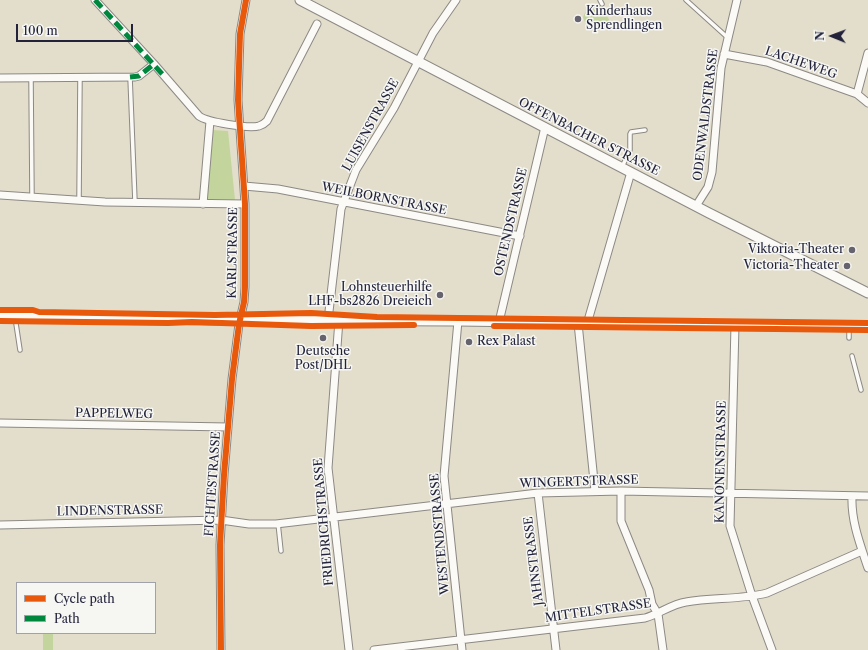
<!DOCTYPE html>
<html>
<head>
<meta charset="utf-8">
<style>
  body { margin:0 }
  #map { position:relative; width:868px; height:650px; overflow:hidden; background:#e3ddcc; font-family:"Libre Caslon Text",serif }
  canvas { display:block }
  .legend { position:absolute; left:16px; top:582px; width:140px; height:52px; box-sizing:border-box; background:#f6f6f2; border:1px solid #a1a1a9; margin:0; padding:5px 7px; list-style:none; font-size:12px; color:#22223b }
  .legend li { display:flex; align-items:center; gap:8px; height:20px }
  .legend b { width:20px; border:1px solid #a1a1a9 }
  .north { position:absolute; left:812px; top:16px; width:40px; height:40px; -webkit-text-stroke:3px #f6f6f2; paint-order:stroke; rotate:271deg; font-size:11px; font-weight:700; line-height:16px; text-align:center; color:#22223b }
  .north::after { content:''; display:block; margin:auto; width:14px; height:18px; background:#22223b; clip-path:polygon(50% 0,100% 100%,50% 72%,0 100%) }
  .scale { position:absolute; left:16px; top:24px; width:117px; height:18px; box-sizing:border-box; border:2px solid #22223b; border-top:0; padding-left:5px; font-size:12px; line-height:14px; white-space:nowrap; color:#22223b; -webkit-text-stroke:3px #f6f6f2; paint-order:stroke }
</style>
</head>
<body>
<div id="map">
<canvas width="868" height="650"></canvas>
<ul class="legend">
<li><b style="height:5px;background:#e8590c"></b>Cycle path</li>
<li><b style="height:5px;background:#00873e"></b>Path</li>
</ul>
<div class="north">N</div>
<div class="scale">100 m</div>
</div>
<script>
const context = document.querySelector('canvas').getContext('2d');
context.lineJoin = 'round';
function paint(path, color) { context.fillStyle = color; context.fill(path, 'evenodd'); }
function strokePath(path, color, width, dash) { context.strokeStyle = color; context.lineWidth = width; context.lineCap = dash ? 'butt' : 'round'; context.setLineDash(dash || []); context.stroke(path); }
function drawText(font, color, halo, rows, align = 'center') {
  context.font = font + ' "Libre Caslon Text",serif'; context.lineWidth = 3; context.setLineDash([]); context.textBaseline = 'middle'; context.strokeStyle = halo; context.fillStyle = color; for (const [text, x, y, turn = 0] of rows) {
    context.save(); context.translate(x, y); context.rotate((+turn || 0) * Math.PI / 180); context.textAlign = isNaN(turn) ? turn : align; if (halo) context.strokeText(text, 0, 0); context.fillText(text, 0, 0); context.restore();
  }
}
paint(new Path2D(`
  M600,5l10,16 -7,4h-12l-1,-5 -5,2 -2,-5 2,-4z
  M212,130l16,1 7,69 -28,-1z
  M43,633h10v17h-10z`), '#c4d49d');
const service = new Path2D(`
  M600,0l2,4
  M686,0l41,37
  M130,77l5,125
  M31,78l1,119
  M622,167l8,-17v-16l1,-2 14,-2
  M79,200l1,-123
  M15,317l5,33
  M849,328v10
  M852,356l9,34
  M278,523l3,28`);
const minor = new Path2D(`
  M95,0l59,64 45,52c8,6 50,13 60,10 4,-1 6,-3 8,-5l50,-97
  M724,54l43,8 90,32 11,9
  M0,78l135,-1 4,-1 15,-12
  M857,94l11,-41
  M244,186l34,3 242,47
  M0,195l105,7 140,2
  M203,204l7,-83
  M696,206l12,-19 4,-15 9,-104 16,-68
  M328,320l13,-111 15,-39 38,-62 39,-75 23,-33
  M339,320l-11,148 21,182
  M458,321l-14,155 18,174
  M499,322l46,-195
  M578,323l17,168
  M587,324l44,-152
  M735,325l-5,201 22,70 20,54
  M0,423l228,4
  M621,491v30l28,69 3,14 6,10 5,36
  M538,493l18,157
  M852,496c-1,25 8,48 16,72
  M0,525l221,-5 28,4h27l262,-31 83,-2 247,5
  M221,650l-1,-105 4,-70 8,-96 7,-55 5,-22 1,-15v-83l-7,-104 2,-66 6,-34
  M374,650l271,-32c14,-4 27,-14 41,-16 26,-5 54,-2 81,-9l95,-42`);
const tertiary = new Path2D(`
  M300,0l409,213 159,80
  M0,316l214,4 244,1 410,6`);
strokePath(service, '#8c8984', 5.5);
strokePath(minor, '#8c8984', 9);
strokePath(tertiary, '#8c8984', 11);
strokePath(service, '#fbfaf7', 3.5);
strokePath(minor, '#fbfaf7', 7);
strokePath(tertiary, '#fbfaf7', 9);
strokePath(new Path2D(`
  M95,0l69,76
  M130,77l9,-1 15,-12`), '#00873e', 5, [10, 5]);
strokePath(new Path2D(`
  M0,310h33l6,2 176,3 96,-2 66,4 491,6
  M0,321l168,2 24,-1 119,4 103,-1
  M494,326l374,4
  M221,650l-1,-105 4,-70 8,-96 7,-55 5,-22 1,-15v-83l-7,-104 2,-66 6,-34`), '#e8590c', 6);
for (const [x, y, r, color] of [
  [578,19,4,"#66636e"],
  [852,250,4,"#66636e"],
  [847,266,4,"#66636e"],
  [440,295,4,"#66636e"],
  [323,338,4,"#66636e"],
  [469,342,4,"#66636e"]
]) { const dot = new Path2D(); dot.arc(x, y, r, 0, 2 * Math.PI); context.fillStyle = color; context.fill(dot); strokePath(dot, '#f6f6f2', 1.5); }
drawText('12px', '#22223b', '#f6f6f2', [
  ["Kinderhaus",586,12,"left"],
  ["Sprendlingen",586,26,"left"],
  ["Viktoria-Theater",844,250],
  ["Victoria-Theater",839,266],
  ["Lohnsteuerhilfe",432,288],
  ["LHF-bs2826 Dreieich",432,302],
  ["Rex Palast",477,342,"left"],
  ["Deutsche",323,352,"center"],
  ["Post/DHL",323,366,"center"]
], 'right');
drawText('12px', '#22223b', '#f6f6f2', [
  ["LACHEWEG",801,63,19],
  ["ODENWALDSTRASSE",706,115,-83],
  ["LUISENSTRASSE",371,125,-61],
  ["OFFENBACHER STRASSE",589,137,27],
  ["WEILBORNSTRASSE",384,199,11],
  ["OSTENDSTRASSE",511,222,-77],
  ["KARLSTRASSE",233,253,-89],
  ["PAPPELWEG",114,414,1],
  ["KANONENSTRASSE",721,462,-89],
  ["WINGERTSTRASSE",579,482,-2],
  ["FICHTESTRASSE",213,484,-86],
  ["LINDENSTRASSE",110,511,-1],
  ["FRIEDRICHSTRASSE",324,522,-95],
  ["WESTENDSTRASSE",440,534,-95],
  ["JAHNSTRASSE",534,561,-97],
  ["MITTELSTRASSE",598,611,-8]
]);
</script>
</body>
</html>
